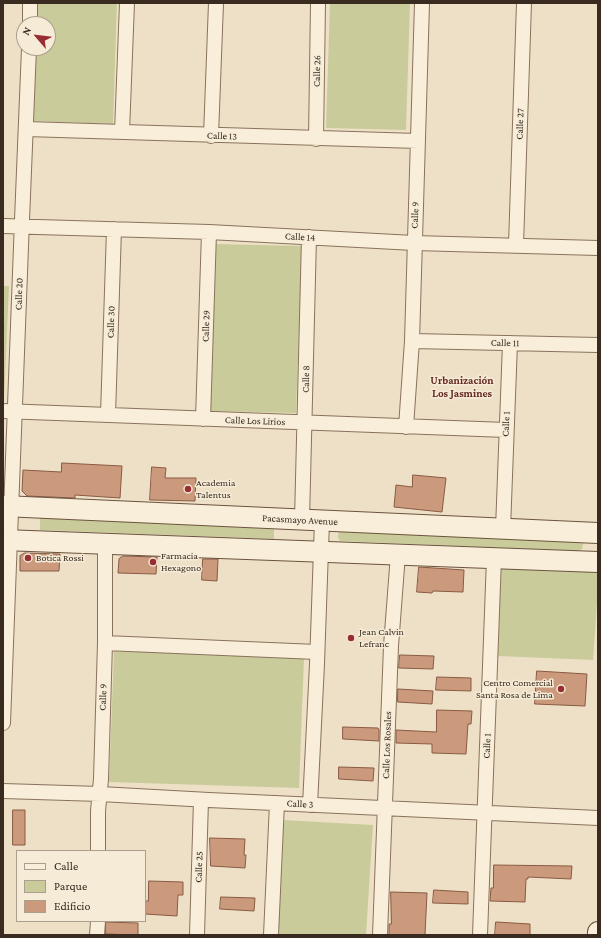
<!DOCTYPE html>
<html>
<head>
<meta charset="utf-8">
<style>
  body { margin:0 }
  #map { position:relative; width:601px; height:938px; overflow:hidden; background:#eee0c6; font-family:"Crimson Pro",serif }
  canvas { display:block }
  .frame { position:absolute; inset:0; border:4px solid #3a2b20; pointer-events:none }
  .legend { position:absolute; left:16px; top:850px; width:130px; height:72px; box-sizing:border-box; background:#f5ebd6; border:1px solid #aa9e8d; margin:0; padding:5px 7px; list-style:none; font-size:12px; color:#3a2b20 }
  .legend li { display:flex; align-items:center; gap:8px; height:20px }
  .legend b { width:20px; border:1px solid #aa9e8d }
  .north { position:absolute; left:16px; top:16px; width:40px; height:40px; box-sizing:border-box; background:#f5ebd6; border:1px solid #aa9e8d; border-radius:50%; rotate:298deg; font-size:11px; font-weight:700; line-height:16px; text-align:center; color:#3a2b20 }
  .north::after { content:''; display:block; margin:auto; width:14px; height:18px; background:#982d33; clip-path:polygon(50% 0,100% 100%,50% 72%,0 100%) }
</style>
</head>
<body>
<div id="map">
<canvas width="601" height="938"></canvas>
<div class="frame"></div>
<ul class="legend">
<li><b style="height:5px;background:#f9eeda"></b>Calle</li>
<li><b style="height:11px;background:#c9cc9a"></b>Parque</li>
<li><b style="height:11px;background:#cb9a7d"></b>Edificio</li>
</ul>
<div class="north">N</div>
</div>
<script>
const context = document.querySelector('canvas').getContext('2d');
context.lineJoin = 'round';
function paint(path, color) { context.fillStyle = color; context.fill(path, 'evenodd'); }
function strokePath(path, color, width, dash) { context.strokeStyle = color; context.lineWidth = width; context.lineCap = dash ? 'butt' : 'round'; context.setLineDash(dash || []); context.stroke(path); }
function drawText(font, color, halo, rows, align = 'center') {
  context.font = font + ' "Crimson Pro",serif'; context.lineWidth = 3; context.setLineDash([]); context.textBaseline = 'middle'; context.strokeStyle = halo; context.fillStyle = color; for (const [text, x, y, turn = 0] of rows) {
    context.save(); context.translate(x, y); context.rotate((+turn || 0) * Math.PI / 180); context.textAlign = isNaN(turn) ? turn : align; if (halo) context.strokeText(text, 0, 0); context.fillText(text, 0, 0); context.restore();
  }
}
paint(new Path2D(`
  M36,3h81l-4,121 -81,-3 3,-73h13v-24h-12z
  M330,3h80l-4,127 -80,-2z
  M215,244l87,2 -6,167 -87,-2z
  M3,286h6l-5,115h-1z
  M40,518l234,11v10l-234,-9z
  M339,530l245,10 -2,9 -5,2 -237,-10 -2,-4z
  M501,568l97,4v17l-5,71 -96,-4z
  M114,651l190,7 -5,130 -190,-6z
  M283,820l90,5 -7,110h-90z`), '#c9cc9a');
const building = new Path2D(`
  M62,463l60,3 -2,32 -45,-3v3l-48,-2 -5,-5 1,-21 38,2z
  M152,467l14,1 -1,10h31l-1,23 -45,-1z
  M413,475l33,3 -4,34 -48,-5 2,-22 16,2z
  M25,553l35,1 -1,17h-39v-15z
  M123,556l34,1 -1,17 -38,-1 1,-14z
  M203,559h15l-1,22 -15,-1z
  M419,567l45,3 -1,22 -30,-1 -1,2 -15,-1z
  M400,655l34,1 -1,13 -34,-1z
  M537,671l50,3 -2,32 -50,-2z
  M437,677l34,1v13l-35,-1z
  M398,689l35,2 -1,13 -34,-2z
  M437,710l35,1 -1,13h-3l-2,30 -34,-1v-9l-36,-1v-13l40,2z
  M343,727l35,1 1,2v11l-36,-2z
  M339,767l35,1 -1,13 -34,-2z
  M13,810h12v35h-12z
  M210,838l35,1 -1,16h2l-1,13 -34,-2z
  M494,865l78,1 -1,13 -43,-2v2h-2l-1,23 -35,-1 1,-13h2z
  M149,881l34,1v13h-5l-1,21 -32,-2v-13h3z
  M434,890l34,2v12l-35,-1z
  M391,892l36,1 -2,42h-36v-11h2z
  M221,897l34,1 -1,13 -34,-2z
  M106,922l32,1v12l-32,-1z
  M496,922l34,2v11h-35z`);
paint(building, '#cb9a7d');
strokePath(building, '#885a42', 1);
const minor = new Path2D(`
  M30,24v-21
  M26,129l392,12
  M122,132l5,-129
  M211,136l5,-133
  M316,139l2,-136
  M3,226l206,6 205,11 184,5
  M516,245l8,-242
  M412,341l186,4
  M3,411l503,19
  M108,415l6,-186
  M203,419l6,-187
  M406,427l6,-86 10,-338
  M302,520l7,-283
  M503,529l7,-186
  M105,643l212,9
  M3,723c7,-225 17,-450 26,-675
  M3,791l97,3 109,6 389,18
  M310,805l7,-141 5,-143
  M98,851v-40l3,-32 4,-136v-99
  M97,935l1,-14
  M197,935l4,-135
  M271,935l6,-132
  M380,935l11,-289 7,-92
  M480,935l14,-377`);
const secondary = new Path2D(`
  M3,506l595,27
  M3,540l595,22
  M598,935v-3`);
strokePath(minor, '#89725c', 16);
strokePath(secondary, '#6b533f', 22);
strokePath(minor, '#f9eeda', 14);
strokePath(secondary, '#f9eeda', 20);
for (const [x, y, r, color] of [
  [188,489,4,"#982d33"],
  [28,558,4,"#982d33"],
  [153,562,4,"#982d33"],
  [351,638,4,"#982d33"],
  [561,689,4,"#982d33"]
]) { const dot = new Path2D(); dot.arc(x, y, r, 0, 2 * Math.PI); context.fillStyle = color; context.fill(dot); strokePath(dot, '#f5ebd6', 1.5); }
drawText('10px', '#3a2b20', '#f5ebd6', [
  ["Calle 26",317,71,-89],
  ["Calle 27",520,124,-88],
  ["Calle 13",222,136,2],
  ["Calle 9",415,215,-88],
  ["Calle 14",300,237,3],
  ["Calle 20",19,294,-88],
  ["Calle 30",111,322,-88],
  ["Calle 29",206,326,-88],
  ["Calle 11",505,343,1],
  ["Calle 8",306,379,-89],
  ["Calle Los Lirios",255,421,2],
  ["Calle 1",506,424,-88],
  ["Pacasmayo Avenue",300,520,3],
  ["Calle 9",103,697,-88],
  ["Calle Los Rosales",387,745,-88],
  ["Calle 1",487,746,-87],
  ["Calle 3",300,804,3],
  ["Calle 25",199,867,-88]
]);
drawText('10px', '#3a2b20', '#f5ebd6', [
  ["Academia",196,483],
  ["Talentus",196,495],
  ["Farmacia",161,556],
  ["Hexagono",161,568],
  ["Botica Rossi",36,558],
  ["Jean Calvin",359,632],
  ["Lefranc",359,644],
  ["Centro Comercial",553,683,"right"],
  ["Santa Rosa de Lima",553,695,"right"]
], 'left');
drawText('bold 11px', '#662b20', '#f5ebd6', [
  ["Urbanización",462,381],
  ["Los Jasmines",462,394]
]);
</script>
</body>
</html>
